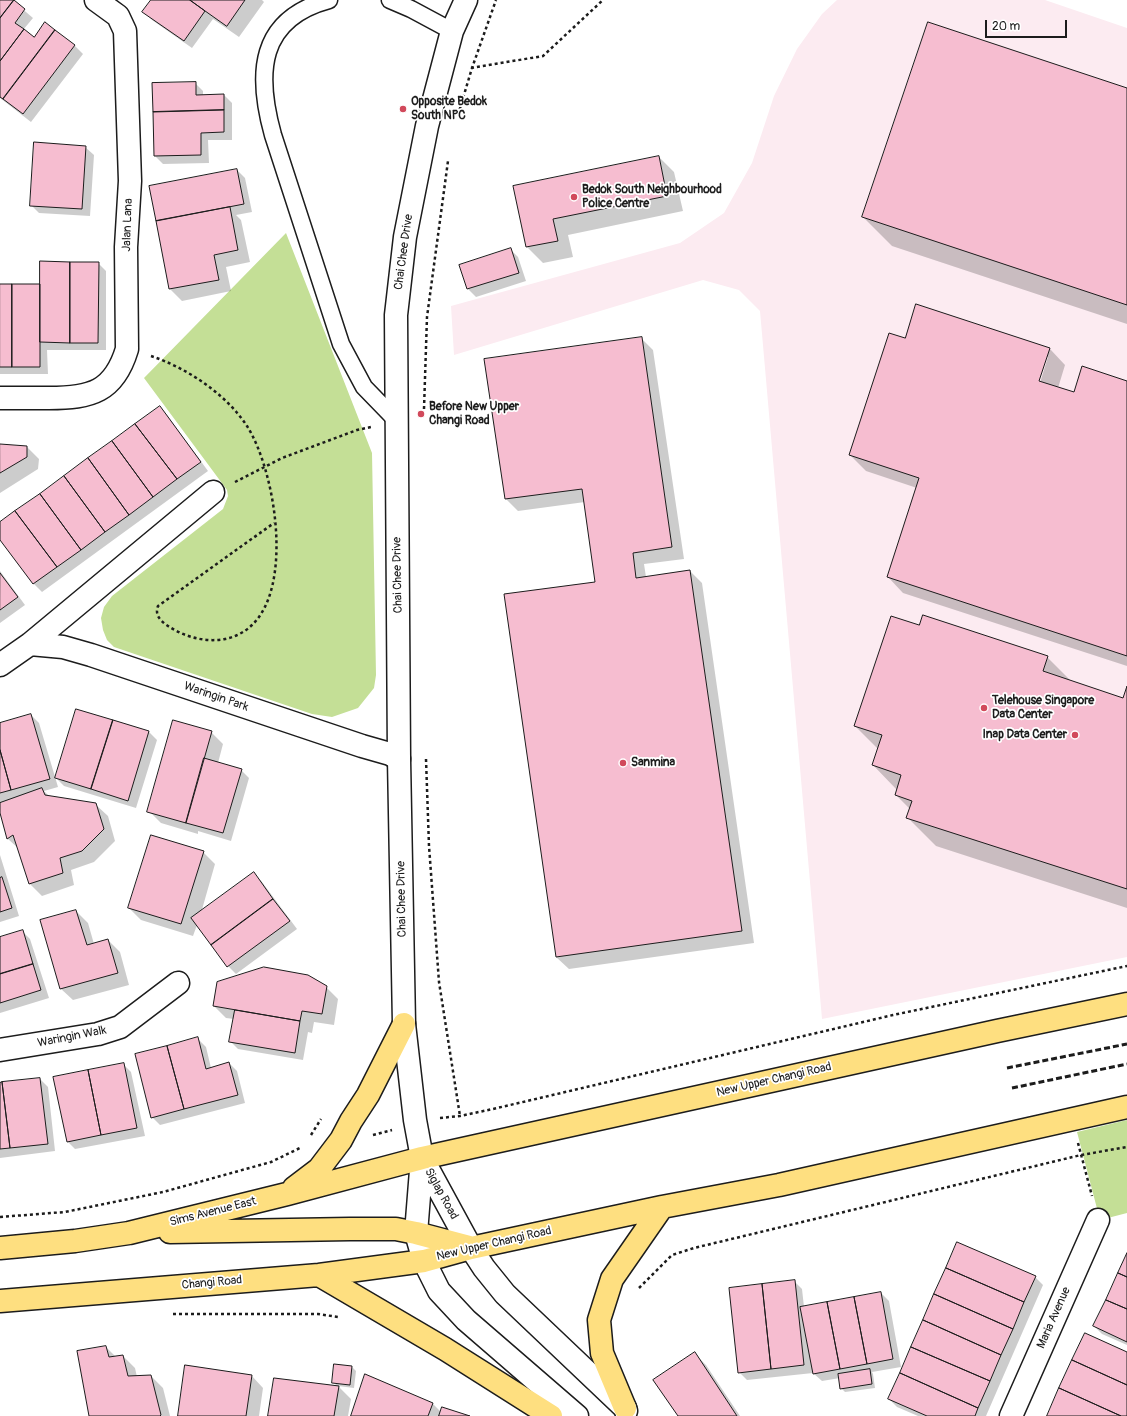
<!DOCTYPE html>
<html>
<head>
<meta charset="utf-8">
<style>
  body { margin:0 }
  #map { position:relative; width:1127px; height:1416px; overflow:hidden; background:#fff; font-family:Pangolin,sans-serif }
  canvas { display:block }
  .scale { position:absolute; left:985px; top:20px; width:82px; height:18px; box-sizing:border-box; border:2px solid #1c1c1c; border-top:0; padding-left:5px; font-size:12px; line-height:14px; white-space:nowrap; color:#1c1c1c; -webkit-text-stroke:3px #fff; paint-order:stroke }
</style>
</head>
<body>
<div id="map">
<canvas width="1127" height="1416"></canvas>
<div class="scale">20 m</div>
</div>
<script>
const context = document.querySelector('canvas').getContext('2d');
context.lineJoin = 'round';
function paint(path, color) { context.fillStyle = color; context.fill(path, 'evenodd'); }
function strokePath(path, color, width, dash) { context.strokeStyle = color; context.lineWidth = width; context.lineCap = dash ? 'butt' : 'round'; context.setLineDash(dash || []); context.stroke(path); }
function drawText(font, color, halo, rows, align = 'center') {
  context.font = font + ' Pangolin,sans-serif'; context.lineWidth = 3.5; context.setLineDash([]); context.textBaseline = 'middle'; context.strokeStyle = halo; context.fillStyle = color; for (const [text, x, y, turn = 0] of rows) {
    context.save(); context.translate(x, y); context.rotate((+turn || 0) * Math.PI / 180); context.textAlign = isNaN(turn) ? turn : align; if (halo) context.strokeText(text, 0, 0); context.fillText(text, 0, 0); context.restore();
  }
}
paint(new Path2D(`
  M837,0h208l82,28v929l-305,62 -62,-708 -21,-21 -36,-10 -249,75 -3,-49 229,-63 44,-30 28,-50 22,-67 23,-47 25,-35z`), '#fcebf1');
paint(new Path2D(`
  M286,233l86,220 4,222 -2,13 -16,20 -26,9 -20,-3 -198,-67 -7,-7 -4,-10 -2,-12 3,-11 8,-11 111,-87 5,-13 -1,-6 -83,-112z
  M1127,1120v93l-27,7 -23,-88z`), '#c4df96');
paint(new Path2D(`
  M0,0h12l21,18 -10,12 11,8 11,-14 30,22 8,8 -52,68 -31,-24z
  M152,0h110l2,2 -25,35 -26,-18 -21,29 -40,-28 -8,-8z
  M195,83l8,8v5l21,-1 8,8v37h-24l1,23 -46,1 -8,-8z
  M1127,89v235l-235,-78 -29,-29z
  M85,147l9,8 -4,61 -51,-3 -8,-8z
  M659,157l15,15 9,39 -115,24 5,22 -30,6 -16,-16 -13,-61z
  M237,170l8,8 7,34 -16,3 5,5 9,42 -24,5 5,24 -49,10 -12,-12 -20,-102z
  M510,249l8,8 8,24 -50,16 -8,-8 -8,-23z
  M98,263l8,8v79h-59l1,24h-48v-89l41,1z
  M917,306l133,43 15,16 -7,23 16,6 53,-12v284l-224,-73 -15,-16 29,-89 -51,-17 -16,-16 56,-116zM1046,357h2l-9,29h-2z
  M641,338l12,12 31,209 -40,5 2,13 44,-6 12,12 52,360 -185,26 -13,-12 40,-374 -11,-81 -67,9 -12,-12 -21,-139z
  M160,407l7,8 41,56 -166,121 -8,-8 -34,-46v-14z
  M0,445l27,2 12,12 -1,10 -38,24z
  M0,571l25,34 -25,18z
  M920,627l127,30 26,26 51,16 3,-10v219l-191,-62 -29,-29 3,-8 -14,-14 1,-5 -24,-25 5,-16 -23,-23z
  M31,715l8,8 19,64 -14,4 6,6 45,7 13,12 7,25 -21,21 -23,8 3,15 -32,11 -12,-12 -11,-35 -11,-10 -8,-30v-85z
  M149,732l8,8 -21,68 -72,-22 -8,-8z
  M211,732l12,12 -5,19 23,7 8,8 -18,63 -33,-10v3l-37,-11 -12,-12z
  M203,852l12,12 -14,49 53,-39 8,8 35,47 -61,45 -8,-8 -31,-41 -4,11 -52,-16 -12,-12z
  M0,855l19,61 -19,6z
  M76,911l12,12 6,21 14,-4 12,12 9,33 -56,15 -13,-12z
  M22,931l8,8 19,59 -49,15v-75z
  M326,987l12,12 -4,26 -20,-3 -2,11 -4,-1 -5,28 -65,-11 -8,-8 4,-22 -8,-1 -12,-12z
  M198,1039l8,8 5,21 18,-5 8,8 8,32 -85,22 -8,-8z
  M123,1064l8,8 14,64 -70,13 -8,-8z
  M40,1079l8,8 7,64 -55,7v-74z
  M1127,1256v89l-25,-11 -8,-8z
  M1035,1277l8,8 -57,131h-68l-21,-9 -8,-8z
  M794,1281l8,8 2,18 77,-14 8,8 12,66 -29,5 1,2 2,14 -30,4 -4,-4 -1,-10 -18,3 -9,-8 -66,7 -8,-8z
  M106,1347l10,10 7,-1 12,12 2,9 14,-1 12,12 7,28h-80z
  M694,1353l12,12 34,51h-61z
  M352,1367l4,4 -2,17 -16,-2 13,13 -3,17h-78l67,-30 -4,-4z
  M251,1375l12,13 -4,28h-80z
  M433,1404l8,8 26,4h-115z`), '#0003');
const building = new Path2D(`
  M0,0h14l-14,18z
  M14,0l11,9 -10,14 9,6 -24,32v-43z
  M151,0h39l15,11 -21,30 -42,-29z
  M190,0h55l-18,26z
  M45,22l10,8 -52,69 -3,-2v-36l24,-32 10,8z
  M928,22l199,66v217l-265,-88z
  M55,30l20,15 -52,69 -20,-15z
  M196,82v13l28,-1v16l-71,2 -1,-29z
  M224,110v22l-23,1v22l-47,1 -1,-44z
  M34,142l52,4 -4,63 -52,-3z
  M659,156l8,40 -114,23 5,22 -32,6 -13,-61z
  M237,169l7,35 -88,17 -7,-35z
  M230,207l8,43 -24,5 5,25 -50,9 -13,-68z
  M511,248l8,25 -52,16 -8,-24z
  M40,261l30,1v81l-30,-1z
  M70,262h29l-1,81h-28z
  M0,284h12v83h-12z
  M12,284h28v83h-28z
  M916,304l134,44 -11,33 35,11 8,-26 45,15v275l-240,-79 32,-99 -70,-23 40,-122 16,5z
  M642,337l30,210 -39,6 3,25 54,-8 52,361 -186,26 -52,-363 91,-12 -13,-93 -77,10 -21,-140z
  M160,406l41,56 -24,17 -42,-55z
  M135,424l42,55 -24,18 -41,-56z
  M112,441l41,56 -24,18 -41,-57z
  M0,444l27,2v11l-27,16z
  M88,458l41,57 -24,17 -41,-56z
  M64,476l41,56 -24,18 -41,-56z
  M40,494l41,56 -24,17 -42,-56z
  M15,511l42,56 -24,17 -33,-44v-18z
  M0,573l18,24 -18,13z
  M923,615l125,41 -5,15 80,27 4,-12v203l-221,-71 6,-17 -17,-6 6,-20 -29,-10 10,-30 -28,-9 37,-110 28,9z
  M76,709l37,11 -22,69 -36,-11z
  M31,714l19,65 -39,11 -11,-40v-27z
  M113,720l36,11 -21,70 -37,-12z
  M173,720l39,11 -26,92 -39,-11z
  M0,750l11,40 -11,3z
  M204,758l38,11 -19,64 -37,-10z
  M42,788l3,7 51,8 8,26 -22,22 -22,7 3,15 -34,11 -16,-49 -6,4 -7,-26v-10z
  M151,835l53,16 -23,73 -53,-16z
  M254,872l19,27 -62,46 -20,-27z
  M2,877l10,31 -12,4v-34z
  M273,899l17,22 -63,46 -16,-22z
  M76,910l11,35 21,-6 10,34 -58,16 -20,-69z
  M23,930l10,34 -33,10v-37z
  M33,964l8,26 -41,13v-29z
  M264,967l44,8 19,11 -5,28 -20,-3 -2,10 -87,-15 4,-24z
  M235,1010l65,11 -5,32 -66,-11z
  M198,1037l8,32 23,-7 9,33 -54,14 -17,-63z
  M167,1046l17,63 -33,9 -16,-64z
  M124,1063l13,65 -36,7 -13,-65z
  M88,1070l13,65 -34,7 -14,-65z
  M40,1078l8,66 -38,4 -8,-66z
  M2,1082l8,66 -10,1v-66z
  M957,1242l79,34 -12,26 -78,-34z
  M1127,1253v24l-9,-4z
  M946,1268l78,34 -11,27 -79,-35z
  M1118,1273l9,4v32l-21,-9z
  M795,1280l9,85 -33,4 -9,-85z
  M762,1284l9,85 -33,4 -9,-85z
  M881,1292l12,67 -26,5 -13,-67z
  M934,1294l79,35 -12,26 -78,-35z
  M854,1297l13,67 -27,5 -13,-67z
  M1106,1300l21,9v33l-34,-16z
  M827,1302l13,67 -27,5 -13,-67z
  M923,1320l78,35 -11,26 -79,-34z
  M1085,1333l42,19v33l-55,-25z
  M106,1346l3,11 14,-2 5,21 23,-1 10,40 -1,1h-71l-12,-65z
  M911,1347l79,34 -12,27 -78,-35z
  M695,1352l42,64h-59l-25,-36z
  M1072,1360l55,25v31h-6l-62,-28z
  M334,1364l18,2 -2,19 -18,-2z
  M185,1365l67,10 -6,41h-68z
  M870,1369l2,15 -32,5 -2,-15z
  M900,1373l78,35 -3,8h-48l-39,-17z
  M365,1374l68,29 -5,13h-77z
  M274,1378l65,8 -5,30h-66z
  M1059,1388l62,28h-74z
  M442,1407l28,9h-31z`);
paint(building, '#f6bdd0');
strokePath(building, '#1c1c1c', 1);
const service = new Path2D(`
  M329,0c-71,19 -73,74 -56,135l68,209 23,43 33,34
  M390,0l21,9 41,22`);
const minor = new Path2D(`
  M0,398c16,0 33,0 49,0 42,0 65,-6 78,-49l-1,-102 4,-66 -5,-150 -7,-15 -22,-16
  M30,644l33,3 28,8 271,91 28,8 9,5
  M0,665l30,-21 183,-152
  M0,1050l98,-16 22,-7 58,-44
  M1011,1416l87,-196`);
const tertiary = new Path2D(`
  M422,1158l-7,-38 -11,-96 -5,-265 -3,-444 9,-78 22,-111 25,-95 14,-31`);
const secondary = new Path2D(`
  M422,1158l49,90 13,20 21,26 120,114 1,3
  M422,1158l-6,75 8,28 15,30 27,29 111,96`);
const primary = new Path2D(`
  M294,1188l25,-19 22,-29 10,-19 17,-26 36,-71
  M170,1232l180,-3h46l20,4 53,14
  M0,1248l75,-7 54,-8 158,-39 135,-36 575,-127 130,-27
  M319,1275l126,74 106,67
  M0,1301l319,-26 105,-14 47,-13 191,-41 117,-22 348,-78
  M625,1408l-23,-55 -3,-33 13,-41 50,-72`);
strokePath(service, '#1c1c1c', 19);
strokePath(minor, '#1c1c1c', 25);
strokePath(tertiary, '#1c1c1c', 25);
strokePath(secondary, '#1c1c1c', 25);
strokePath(primary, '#1c1c1c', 25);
strokePath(new Path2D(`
  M471,68l72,-12 60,-56
  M458,115l14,-47 24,-68
  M151,356c36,12 75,38 96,70 28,44 47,159 5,199 -7,7 -17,12 -27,14 -21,4 -43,-3 -60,-15 -6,-5 -10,-10 -7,-18l116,-83
  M424,409l3,-92 21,-156
  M235,482l47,-24 75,-28 14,-3
  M426,759l3,87 10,136 21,134
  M440,1118l20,-2 33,-7 400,-94 234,-49
  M311,1135l10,-16
  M373,1135l19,-5
  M1078,1143l14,53
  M0,1217l65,-5 98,-20 108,-30 31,-15
  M639,1288l33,-33 22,-7 387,-93 46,-8
  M173,1314h145l20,3`), '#1c1c1c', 2.5, [3, 3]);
strokePath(service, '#fff', 16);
strokePath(minor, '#fff', 22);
strokePath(tertiary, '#fff', 22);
strokePath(secondary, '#fff', 22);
strokePath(primary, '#fedf80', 22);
strokePath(new Path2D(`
  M1007,1068l120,-24
  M1012,1088l115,-24`), '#1c1c1c', 3, [6, 3]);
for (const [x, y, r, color] of [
  [403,109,4,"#d1495b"],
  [574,197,4,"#d1495b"],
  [421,414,4,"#d1495b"],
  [984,708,4,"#d1495b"],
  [1075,735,4,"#d1495b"],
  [623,763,4,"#d1495b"]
]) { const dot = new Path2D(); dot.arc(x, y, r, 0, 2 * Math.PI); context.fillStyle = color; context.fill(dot); strokePath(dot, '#fff', 1.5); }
drawText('bold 12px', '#1c1c1c', '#fff', [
  ["Opposite Bedok",411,102],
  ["South NPC",411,116],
  ["Bedok South Neighbourhood",582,190],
  ["Police Centre",582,204],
  ["Before New Upper",429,407],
  ["Changi Road",429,421],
  ["Telehouse Singapore",992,701],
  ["Data Center",992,715],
  ["Inap Data Center",1067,735,"right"],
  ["Sanmina",631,763]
], 'left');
drawText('12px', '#1c1c1c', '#fff', [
  ["Jalan Lana",128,225,-88],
  ["Chai Chee Drive",404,252,-82],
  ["Chai Chee Drive",398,575,-91],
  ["Waringin Park",216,697,19],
  ["Chai Chee Drive",402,899,-91],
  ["Waringin Walk",72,1037,-11],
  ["New Upper Changi Road",774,1080,-13],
  ["Siglap Road",441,1194,61],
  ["Sims Avenue East",213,1212,-14],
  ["New Upper Changi Road",494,1244,-13],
  ["Changi Road",212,1283,-5],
  ["Maria Avenue",1054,1318,-66]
]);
</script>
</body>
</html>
